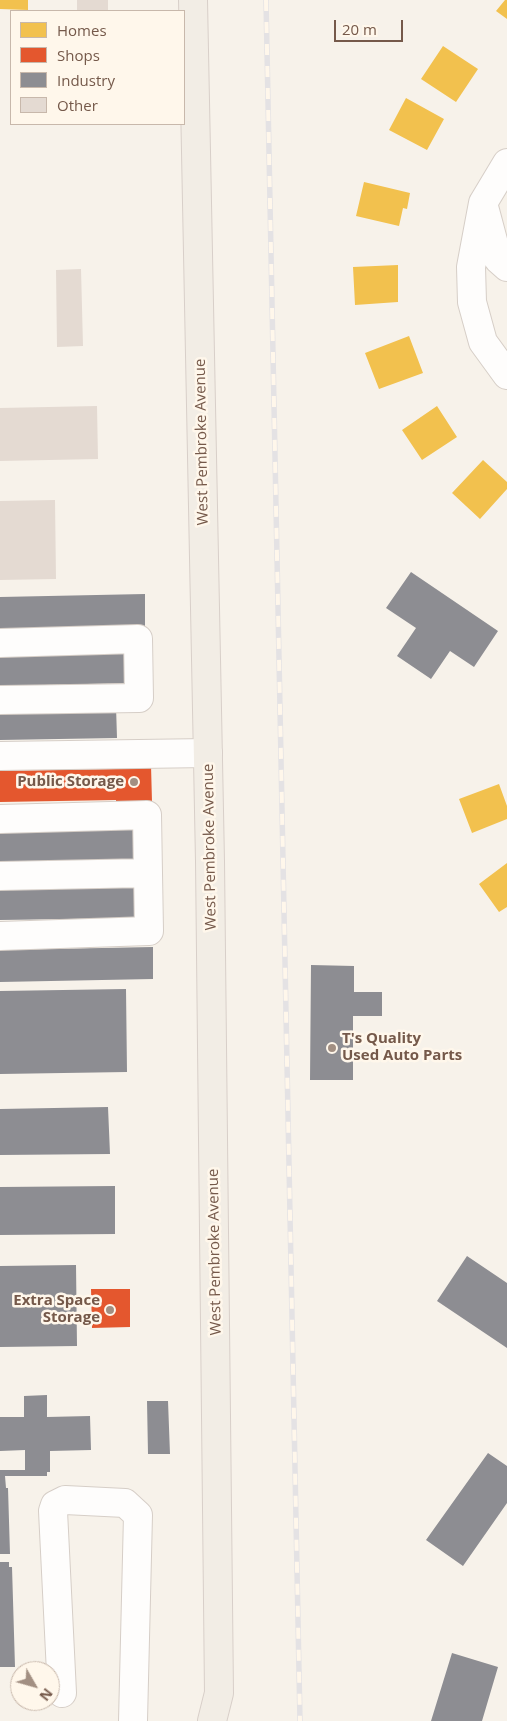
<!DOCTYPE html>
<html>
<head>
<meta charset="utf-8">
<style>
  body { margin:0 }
  #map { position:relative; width:507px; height:1721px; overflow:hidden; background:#f7f2ea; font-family:"Open Sans",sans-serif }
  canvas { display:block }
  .legend { position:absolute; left:10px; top:10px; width:175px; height:115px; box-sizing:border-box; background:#fff7eb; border:1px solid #c8b8ab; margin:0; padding:6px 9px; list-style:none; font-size:15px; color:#75594a }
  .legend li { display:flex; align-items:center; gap:10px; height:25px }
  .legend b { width:25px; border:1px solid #c8b8ab }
  .north { position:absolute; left:10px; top:1661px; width:50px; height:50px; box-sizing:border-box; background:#fff7eb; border:1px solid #c8b8ab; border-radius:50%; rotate:128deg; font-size:14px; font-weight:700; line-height:20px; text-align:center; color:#75594a }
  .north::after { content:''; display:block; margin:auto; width:18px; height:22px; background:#a28f82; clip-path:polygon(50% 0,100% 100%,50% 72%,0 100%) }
  .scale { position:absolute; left:334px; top:20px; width:69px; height:22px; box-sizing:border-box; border:2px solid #75594a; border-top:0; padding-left:6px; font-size:15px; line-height:18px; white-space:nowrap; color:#75594a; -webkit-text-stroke:4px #fff7eb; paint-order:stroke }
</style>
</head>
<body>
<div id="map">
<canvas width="507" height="1721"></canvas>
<ul class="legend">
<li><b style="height:14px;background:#f2c14e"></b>Homes</li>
<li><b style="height:14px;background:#e4572e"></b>Shops</li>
<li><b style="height:14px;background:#8d8d92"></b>Industry</li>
<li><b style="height:14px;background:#e4dad2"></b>Other</li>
</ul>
<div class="north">N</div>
<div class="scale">20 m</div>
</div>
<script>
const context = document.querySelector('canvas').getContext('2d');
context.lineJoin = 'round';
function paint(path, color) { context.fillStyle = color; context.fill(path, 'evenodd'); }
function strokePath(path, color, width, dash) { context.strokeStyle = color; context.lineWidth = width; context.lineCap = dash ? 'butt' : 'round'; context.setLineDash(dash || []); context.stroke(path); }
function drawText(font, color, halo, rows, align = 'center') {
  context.font = font + ' "Open Sans",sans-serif'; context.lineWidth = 5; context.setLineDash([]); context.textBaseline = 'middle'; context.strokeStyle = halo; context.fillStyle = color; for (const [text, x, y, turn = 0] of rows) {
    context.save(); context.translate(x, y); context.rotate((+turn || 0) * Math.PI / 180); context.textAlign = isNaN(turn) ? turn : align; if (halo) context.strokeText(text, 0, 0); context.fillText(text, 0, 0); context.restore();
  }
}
paint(new Path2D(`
  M0,0h28v10l-28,-1z
  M505,0h2v19l-11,-8z
  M443,46l35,23 -22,33 -35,-23z
  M406,98l38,21 -17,31 -38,-20z
  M364,182l46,11 -3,16 -4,-1 -4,18 -43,-10z
  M398,265v37l-43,3 -2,-38z
  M409,336l14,37 -44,16 -14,-36z
  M437,406l20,31 -35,23 -20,-30z
  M483,460l24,22v7l-27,30 -28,-26z
  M499,784l8,22v13l-35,14 -13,-34z
  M507,863v44l-8,5 -20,-28z`), '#f2c14e');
paint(new Path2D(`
  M151,765l1,37 -36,1v-3l-116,2v-31l116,-2v-3z
  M91,1289h39v38l-38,1z`), '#e4572e');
paint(new Path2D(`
  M411,572l87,59 -24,36 -24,-16 -19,28 -34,-23 19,-28 -30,-20z
  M145,594v33l-145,3v-33z
  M131,652v31l-131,3v-32z
  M116,706l1,32 -117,2v-32z
  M134,829l1,33 -135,3v-33z
  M135,885l1,33 -136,2v-33z
  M153,947v32l-153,3v-32z
  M311,965l43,1v26h28v24h-29v64h-43z
  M126,989l1,83 -127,2v-83z
  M108,1107l2,47 -110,1v-46z
  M115,1186v48l-115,1v-48z
  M467,1256l40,27v65l-70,-47z
  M76,1265l1,81 -77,1v-81z
  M47,1395v22l43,-1 1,34 -41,1v21h-3v4h-42l1,12h2l2,66h-10v-84h25v-20l-25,1v-34h24v-21z
  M147,1401h21l2,53h-22z
  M488,1453l19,13v37l-44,63 -37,-26z
  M0,1562h9v5h3l3,100h-15z
  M452,1653l46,14 -16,54h-51z`), '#8d8d92');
paint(new Path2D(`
  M77,0h31v11h-31z
  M81,269l2,77 -26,1 -1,-77z
  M97,406l1,53 -98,2v-53z
  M55,500l1,79 -56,1v-79z`), '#e4dad2');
const minor = new Path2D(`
  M507,163l-24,40 15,56 9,8
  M483,203l-12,64 1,35 11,40 24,33
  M0,643l138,-4 1,59 -139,2
  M0,756l208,-3
  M0,819l147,-4 2,116 -149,5
  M0,876l147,-3
  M62,1693l-9,-182 2,-6 10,-5 60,3 13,12 -5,206`);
const major = new Path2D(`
  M193,0l17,861 9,832 -7,28`);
strokePath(minor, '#d6cec7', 30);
strokePath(major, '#d8cfc9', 30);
strokePath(minor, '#fefdfc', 28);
strokePath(major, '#f2ede5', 28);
const rail = new Path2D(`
  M266,0l34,1721`);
strokePath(rail, '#e4e2e4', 5.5);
strokePath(rail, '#fff7eb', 4, [11]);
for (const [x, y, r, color] of [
  [134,782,5,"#a28f82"],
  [332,1048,5,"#a28f82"],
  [110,1310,5,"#a28f82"]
]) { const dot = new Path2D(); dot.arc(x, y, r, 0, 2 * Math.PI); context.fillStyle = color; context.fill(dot); strokePath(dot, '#fff7eb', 2); }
drawText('15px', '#75594a', '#fff7eb', [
  ["West Pembroke Avenue",202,442,-91],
  ["West Pembroke Avenue",210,847,-91],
  ["West Pembroke Avenue",215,1252,-91]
]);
drawText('bold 15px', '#75594a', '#fff7eb', [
  ["Public Storage",124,782],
  ["T's Quality",342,1039,"left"],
  ["Used Auto Parts",342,1056,"left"],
  ["Extra Space",100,1301],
  ["Storage",100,1318]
], 'right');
</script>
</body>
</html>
